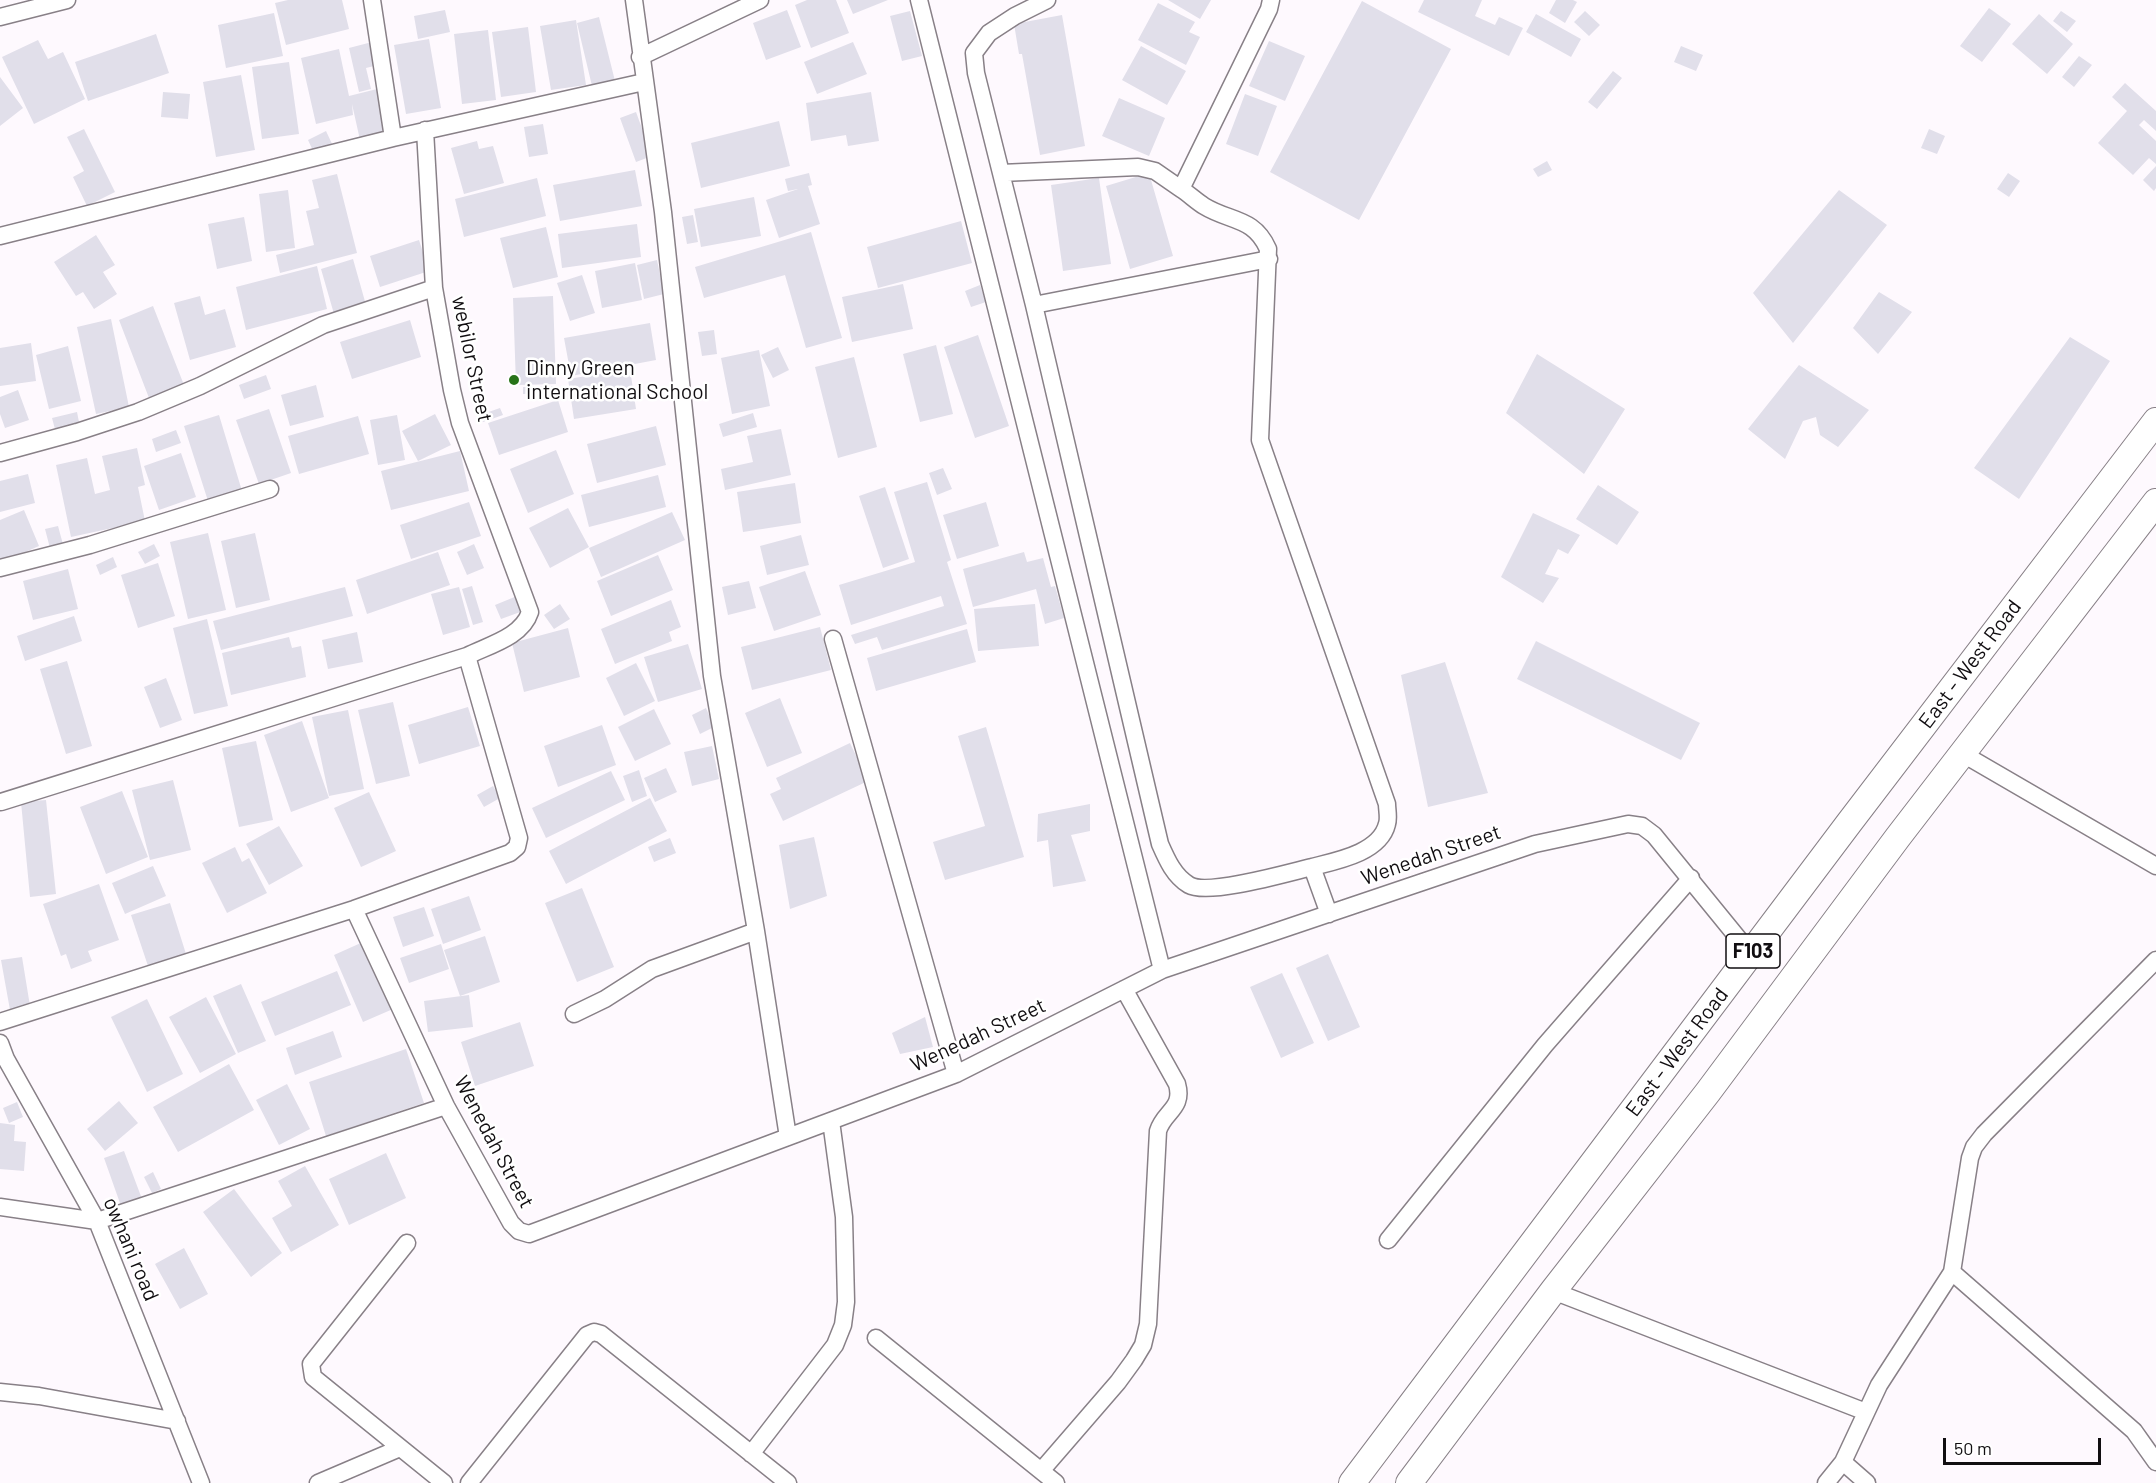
<!DOCTYPE html>
<html>
<head>
<meta charset="utf-8">
<style>
  body { margin:0 }
  #map { position:relative; width:2156px; height:1483px; overflow:hidden; background:#fef9fe; font-family:Barlow,sans-serif }
  canvas { display:block }
  .scale { position:absolute; left:1943px; top:1438px; width:158px; height:27px; box-sizing:border-box; border:3px solid #110e11; border-top:0; padding-left:8px; font-size:18px; line-height:21px; white-space:nowrap; color:#110e11; -webkit-text-stroke:4px #fff; paint-order:stroke }
</style>
</head>
<body>
<div id="map">
<canvas width="2156" height="1483"></canvas>
<div class="scale">50 m</div>
</div>
<script>
const context = document.querySelector('canvas').getContext('2d');
context.lineJoin = 'round';
function paint(path, color) { context.fillStyle = color; context.fill(path, 'evenodd'); }
function strokePath(path, color, width, dash) { context.strokeStyle = color; context.lineWidth = width; context.lineCap = dash ? 'butt' : 'round'; context.setLineDash(dash || []); context.stroke(path); }
function drawText(font, color, halo, rows, align = 'center') {
  context.font = font + ' Barlow,sans-serif'; context.lineWidth = 5; context.setLineDash([]); context.textBaseline = 'middle'; context.strokeStyle = halo; context.fillStyle = color; for (const [text, x, y, turn = 0] of rows) {
    context.save(); context.translate(x, y); context.rotate((+turn || 0) * Math.PI / 180); context.textAlign = isNaN(turn) ? turn : align; if (halo) context.strokeText(text, 0, 0); context.fillText(text, 0, 0); context.restore();
  }
}
paint(new Path2D(`
  M288,0h54l7,29 -63,16 -11,-42z
  M807,0h29l13,33 -38,15 -16,-43z
  M847,0h41l-35,14z
  M1168,0h43l-11,19z
  M1424,0h58l-7,16 20,9 4,-8 24,11 -14,28 -91,-44z
  M1556,0h17l4,2 -12,21 -16,-10z
  M1362,1l89,48 -92,171 -89,-48z
  M1158,3l37,19 -6,10 11,5 -14,28 -48,-25z
  M1989,8l22,16 -29,38 -22,-16z
  M445,10l5,22 -32,7 -4,-23z
  M787,10l14,37 -35,13 -13,-37z
  M910,11l12,45 -20,5 -12,-45z
  M1585,11l15,14 -11,11 -15,-14z
  M2061,11l15,10 -9,11 -14,-11z
  M274,13l9,43 -57,12 -8,-43z
  M1536,14l45,25 -10,18 -45,-25z
  M2039,14l34,30 -26,30 -35,-30z
  M1062,15l23,131 -45,9 -18,-101h-3l-5,-30z
  M599,17l16,64 -23,5 -15,-63z
  M576,20l10,65 -35,5 -11,-64z
  M528,27l8,65 -35,5 -9,-65z
  M488,30l8,70 -34,4 -8,-70z
  M156,34l13,39 -81,28 -13,-39z
  M429,39l12,69 -35,6 -12,-69z
  M38,40l10,19 15,-7 22,47 -51,25 -32,-67z
  M1269,41l36,15 -20,45 -36,-15z
  M372,42l6,23 -12,3 5,21 -12,3 -10,-44z
  M853,42l14,32 -50,20 -13,-32z
  M1141,46l45,25 -19,34 -45,-25z
  M1681,46l22,9 -7,16 -22,-9z
  M339,49l10,47 32,-8 10,45 -31,7 -8,-36 1,11 -37,9 -15,-66z
  M2079,56l13,9 -18,22 -12,-10z
  M289,62l10,72 -37,5 -10,-72z
  M1613,71l9,7 -25,31 -9,-7z
  M241,75l14,75 -39,7 -13,-75z
  M0,77l23,31 -23,18z
  M2125,83l31,28v20l-12,-11 -5,5 17,16v23l-7,-6 -16,17 -35,-32 29,-32 -15,-14z
  M163,92l27,2 -2,25 -27,-2z
  M871,92l8,49 -31,5 -2,-11 -35,6 -5,-38z
  M1245,94l32,12 -19,50 -32,-12z
  M1119,98l46,20 -16,38 -47,-20z
  M636,112l16,44 -16,6 -16,-44z
  M779,121l11,45 -89,22 -10,-45z
  M543,124l5,30 -19,3 -5,-30z
  M84,129l31,63 -28,14 -14,-29 11,-6 -17,-34z
  M1929,129l16,7 -8,18 -16,-6z
  M326,131l7,15 -18,9 -7,-15z
  M477,141l2,8 14,-3 11,37 -40,11 -13,-46z
  M1547,161l5,9 -14,7 -5,-8z
  M2156,166v22l-2,3 -11,-11z
  M635,170l7,36 -82,15 -7,-36z
  M809,173l3,12 -4,1 12,38 -41,14 -13,-38 32,-11 -10,2 -3,-12z
  M1149,173l24,83 -43,13 -24,-83z
  M2008,173l12,8 -11,16 -12,-8z
  M337,174l20,79 -77,20 -4,-18 38,-10 -8,-34 13,-3 -7,-28z
  M537,178l9,38 -82,21 -9,-38z
  M1099,178l12,86 -48,7 -12,-86z
  M288,190l7,58 -29,4 -7,-58z
  M1839,190l48,35 -94,118 -40,-50z
  M754,197l7,39 -60,11 -7,-38z
  M693,215l5,27 -11,2 -5,-27z
  M244,217l8,44 -35,8 -9,-45z
  M961,221l11,42 -94,25 -11,-41z
  M637,224l4,33 -79,11 -4,-34z
  M546,227l12,50 -45,11 -13,-50z
  M811,232l31,106 -36,10 -21,-73 -81,23 -9,-31z
  M96,235l19,30 -12,7 14,22 -23,15 -11,-17 -7,4 -22,-34z
  M419,240l10,31 -49,16 -10,-31z
  M353,259l13,46 -32,9 -13,-45z
  M657,260l7,34 -20,5 -7,-34z
  M635,263l7,37 -40,8 -7,-37z
  M317,266l10,43 -81,21 -10,-43z
  M582,275l13,38 -25,8 -13,-38z
  M903,284l10,45 -61,13 -10,-45z
  M980,285l6,17 -15,5 -6,-16z
  M1879,292l33,20 -34,42 -25,-26z
  M200,296l5,19 20,-6 11,38 -46,13 -16,-57z
  M553,296l3,88 -40,1 -3,-87z
  M153,306l31,79 -35,13 -30,-78z
  M111,319l18,88 -33,7 -19,-87z
  M410,320l11,37 -69,22 -12,-37z
  M650,323l6,37 -85,16 -7,-38z
  M714,330l3,24 -15,2 -4,-24z
  M978,335l31,91 -34,12 -31,-91z
  M2070,337l40,24 -91,138 -45,-31z
  M31,343l5,38 -36,5v-38z
  M936,345l17,69 -33,8 -17,-68z
  M68,346l13,55 -32,8 -13,-54z
  M778,347l11,23 -16,8 -12,-23z
  M759,350l11,56 -38,8 -11,-56z
  M1537,354l88,55 -41,65 -78,-61z
  M854,357l23,90 -39,11 -23,-91z
  M1799,365l70,45 -31,37 -18,-12 -4,-18 -13,4 -18,38 -37,-30z
  M630,369l6,40 -62,10 -6,-40z
  M266,375l5,14 -27,10 -5,-14z
  M316,385l8,32 -34,9 -9,-31z
  M554,386l1,7 -32,1v-7z
  M18,390l11,30 -24,8 -5,-14v-17z
  M558,400l10,32 -69,23 -11,-32z
  M500,408l3,7 -20,7 -3,-7z
  M269,409l22,64 -32,11 -23,-64z
  M77,412l3,15 -24,6 -4,-15z
  M753,413l4,14 -34,10 -4,-13z
  M435,414l16,31 -33,16 -16,-30z
  M219,415l23,76 -34,10 -24,-75z
  M397,415l8,45 -27,5 -8,-45z
  M358,416l11,38 -70,20 -11,-38z
  M656,426l10,39 -69,18 -10,-39z
  M781,429l10,46 -66,15 -4,-21 32,-7 -6,-26z
  M176,430l5,13 -25,9 -4,-13z
  M137,448l8,37 -7,2 7,34 -74,16 -15,-72 31,-7 8,36 15,-4 -8,-34z
  M556,450l18,44 -46,19 -18,-44z
  M460,451l9,40 -78,19 -10,-39z
  M181,453l15,44 -37,13 -15,-44z
  M943,468l9,21 -15,6 -8,-22z
  M28,474l7,29 -35,9v-31z
  M658,475l8,32 -77,20 -8,-32z
  M927,482l24,78 -4,2 20,62 -85,26 -5,-13 -22,7 -4,-9 93,-29 -3,-10 -90,29 -12,-40 76,-23 -21,-70z
  M795,483l6,40 -58,9 -6,-40z
  M1598,485l41,27 -22,33 -41,-26z
  M885,487l24,72 -26,9 -24,-72z
  M469,502l12,34 -70,23 -11,-34z
  M986,502l13,44 -42,13 -14,-44z
  M568,508l21,39 -39,21 -21,-40z
  M24,510l15,36 -39,17v-43z
  M672,512l13,28 -84,37 -12,-29z
  M1533,513l47,22 -12,19 -10,-5 -13,25 14,4 -16,25 -42,-26z
  M58,526l6,22 -13,4 -6,-23z
  M208,533l18,77 -38,9 -18,-77z
  M255,533l15,67 -34,8 -15,-67z
  M801,535l8,30 -42,10 -7,-29z
  M154,544l6,12 -15,8 -7,-12z
  M474,544l10,24 -17,7 -10,-23z
  M438,552l12,33 -83,29 -11,-34z
  M1024,552l3,10 16,-4 8,29 4,-1 9,32 -19,6 -9,-35 -63,18 -10,-38z
  M658,555l15,35 -62,26 -14,-35z
  M113,557l4,10 -17,8 -4,-10z
  M158,563l17,53 -37,12 -17,-53z
  M68,569l10,40 -45,11 -10,-39z
  M805,571l16,44 -47,16 -15,-44z
  M749,581l7,27 -28,7 -6,-28z
  M472,586l11,36 -10,3 -11,-36z
  M345,587l8,29 -132,34 -8,-29z
  M459,587l11,40 -27,8 -12,-41z
  M517,596l6,15 -22,8 -6,-14z
  M671,600l10,27 -12,5 3,9 -57,23 -14,-35z
  M560,604l10,15 -16,10 -10,-14z
  M1035,604l4,42 -61,5 -4,-42z
  M74,616l8,25 -57,20 -8,-25z
  M207,619l21,87 -34,8 -21,-86z
  M820,627l11,43 -79,20 -11,-43z
  M568,628l12,49 -56,15 -12,-49z
  M967,629l9,33 -100,29 -9,-33z
  M357,632l6,30 -35,7 -6,-29z
  M289,637l3,11 9,-2 5,31 -75,18 -9,-42z
  M1536,641l164,82 -19,37 -164,-81z
  M688,644l14,45 -44,13 -14,-45z
  M67,661l25,85 -26,8 -26,-85z
  M1445,662l43,131 -60,14 -27,-132z
  M636,663l19,38 -31,15 -18,-38z
  M166,678l16,42 -22,8 -16,-41z
  M780,698l22,55 -35,14 -22,-54z
  M393,702l17,74 -34,8 -18,-74z
  M468,707l12,39 -61,18 -11,-39z
  M706,708l8,19 -14,7 -8,-19z
  M654,709l17,35 -36,17 -17,-34z
  M348,710l16,79 -35,7 -17,-79z
  M302,721l27,77 -38,14 -27,-77z
  M602,725l14,40 -58,22 -14,-41z
  M986,727l38,130 -79,23 -12,-38 52,-16 -27,-90z
  M256,741l17,79 -34,7 -17,-79z
  M850,743l18,38 -85,40 -13,-27 11,-5 -5,-11z
  M712,746l7,33 -27,7 -8,-34z
  M666,768l11,24 -22,10 -11,-24z
  M639,770l8,26 -15,6 -9,-26z
  M611,771l14,29 -79,38 -14,-30z
  M173,780l18,70 -41,10 -18,-70z
  M493,786l7,12 -16,9 -7,-12z
  M122,791l26,66 -42,17 -26,-67z
  M369,792l27,59 -35,16 -27,-59z
  M650,798l17,33 -101,53 -17,-33z
  M46,800l10,94 -26,3 -9,-95z
  M1090,804v27l-19,4 15,46 -33,6 -5,-47 -11,2 1,-28z
  M279,826l24,40 -34,19 -23,-41z
  M814,837l13,59 -37,13 -11,-64z
  M670,838l6,15 -22,9 -6,-15z
  M235,847l7,15 7,-4 18,35 -40,20 -25,-50z
  M153,866l13,30 -41,18 -13,-31z
  M99,884l20,56 -31,11 4,10 -21,8 -5,-15 -5,2 -18,-52z
  M582,888l32,79 -37,15 -32,-79z
  M469,896l12,34 -38,14 -12,-35z
  M170,903l16,51 -38,12 -17,-51z
  M424,907l10,29 -31,11 -10,-30z
  M485,936l15,46 -40,14 -16,-46z
  M363,942l30,67 -30,13 -29,-67z
  M441,944l8,25 -40,14 -9,-25z
  M1328,954l32,73 -32,14 -32,-73z
  M22,957l8,49 -20,4 -9,-50z
  M337,971l14,34 -76,31 -14,-34z
  M1282,973l32,70 -33,15 -31,-71z
  M241,984l25,57 -28,12 -25,-57z
  M469,995l4,32 -45,5 -4,-31z
  M206,997l30,57 -36,19 -31,-56z
  M147,999l36,75 -36,18 -36,-75z
  M925,1017l8,30 -33,7 -8,-21z
  M520,1022l14,44 -59,20 -14,-44z
  M333,1031l9,26 -47,18 -9,-27z
  M406,1049l18,54 -98,33 -17,-54z
  M229,1064l25,46 -76,42 -25,-45z
  M287,1084l23,45 -31,16 -23,-45z
  M119,1101l19,22 -33,28 -18,-22z
  M17,1102l6,15 -14,6 -6,-15z
  M0,1123l15,2 -1,16 12,1 -2,29 -24,-2z
  M124,1151l18,48 -21,7 -17,-48z
  M386,1153l20,45 -57,27 -20,-46z
  M305,1166l34,59 -48,27 -19,-34 20,-12 -14,-25z
  M153,1172l8,17 -9,4 -8,-16z
  M234,1189l48,64 -31,24 -48,-65z
  M184,1248l24,46 -28,15 -25,-45z`), '#e1dfea');
const street = new Path2D(`
  M372,0l21,138
  M634,0l29,212 49,464 44,255 32,206
  M919,0l243,970
  M1047,0l-32,16 -26,17 -15,20 2,20 58,232 126,539c7,16 14,32 29,41 19,11 98,-12 123,-18
  M1271,0l-2,9 -88,180c8,5 15,12 23,17 26,16 50,11 64,43l-8,191 127,364c0,6 2,14 0,20 -7,29 -51,37 -75,43l17,47
  M0,17l67,-17
  M640,57l120,-57
  M1001,173l137,-6 17,4 26,18
  M0,236l393,-98 251,-56
  M1034,305l235,-46
  M0,453l77,-21 61,-20 62,-26 123,-61 111,-37
  M0,568l90,-23 180,-56
  M833,639l123,435
  M1963,754l193,112
  M1,802l466,-146c22,-11 55,-19 63,-44l-70,-189 -8,-33 -18,-102 -9,-158
  M354,909l92,197 65,117 8,8 10,3 427,-160 206,-104 373,-126 93,-20 14,2 12,9 97,119
  M574,1014l31,-15 47,-30 104,-38
  M0,1022l354,-113 156,-56 7,-6 2,-9 -52,-182
  M0,1043l6,16 91,162 104,262
  M0,1207l97,14 349,-115
  M1388,1240l157,-195 146,-167
  M407,1243l-96,121 2,13 131,106
  M1952,1272l182,159 22,31
  M1553,1291l313,121
  M876,1338l180,145
  M0,1392l39,4 138,25
  M751,1454l84,-109 8,-20 3,-23 -2,-85 -13,-96
  M1843,1462l24,21
  M1041,1471l77,-89 16,-22 9,-15 5,-21 10,-193c6,-20 26,-22 19,-47l-53,-95
  M318,1483l82,-35
  M469,1483l118,-148 7,-3 7,2 187,149
  M1826,1483l17,-21 36,-77 73,-113 18,-114 4,-11 10,-13 172,-174`);
const primary = new Path2D(`
  M1352,1483l497,-660 307,-402
  M1409,1483l144,-192 155,-199 190,-255 258,-335`);
strokePath(street, '#888087', 19);
strokePath(primary, '#888087', 28);
strokePath(street, '#fff', 16);
strokePath(primary, '#fff', 26);
for (const [x, y, r, color] of [
  [514,380,6,"#277318"]
]) { const dot = new Path2D(); dot.arc(x, y, r, 0, 2 * Math.PI); context.fillStyle = color; context.fill(dot); strokePath(dot, '#fff', 2); }
for (const [x, y, w] of [
  [1753,951,54]
]) { const box = new Path2D(); box.roundRect(x - w / 2, y - 17, w, 34, 4.5); context.fillStyle = '#fff'; context.fill(box); strokePath(box, '#110e11', 1.5); }
drawText('bold 20px', '#110e11', null, [
  ["F103",1753,951]
]);
drawText('21px', '#110e11', '#fff', [
  ["webilor Street",472,359,78],
  ["East - West Road",1970,664,-53],
  ["Wenedah Street",1431,855,-19],
  ["Wenedah Street",978,1035,-25],
  ["East - West Road",1677,1052,-53],
  ["Wenedah Street",494,1142,62],
  ["owhani road",131,1249,67]
]);
drawText('21px', '#110e11', '#fff', [
  ["Dinny Green",526,368],
  ["international School",526,392]
], 'left');
</script>
</body>
</html>
